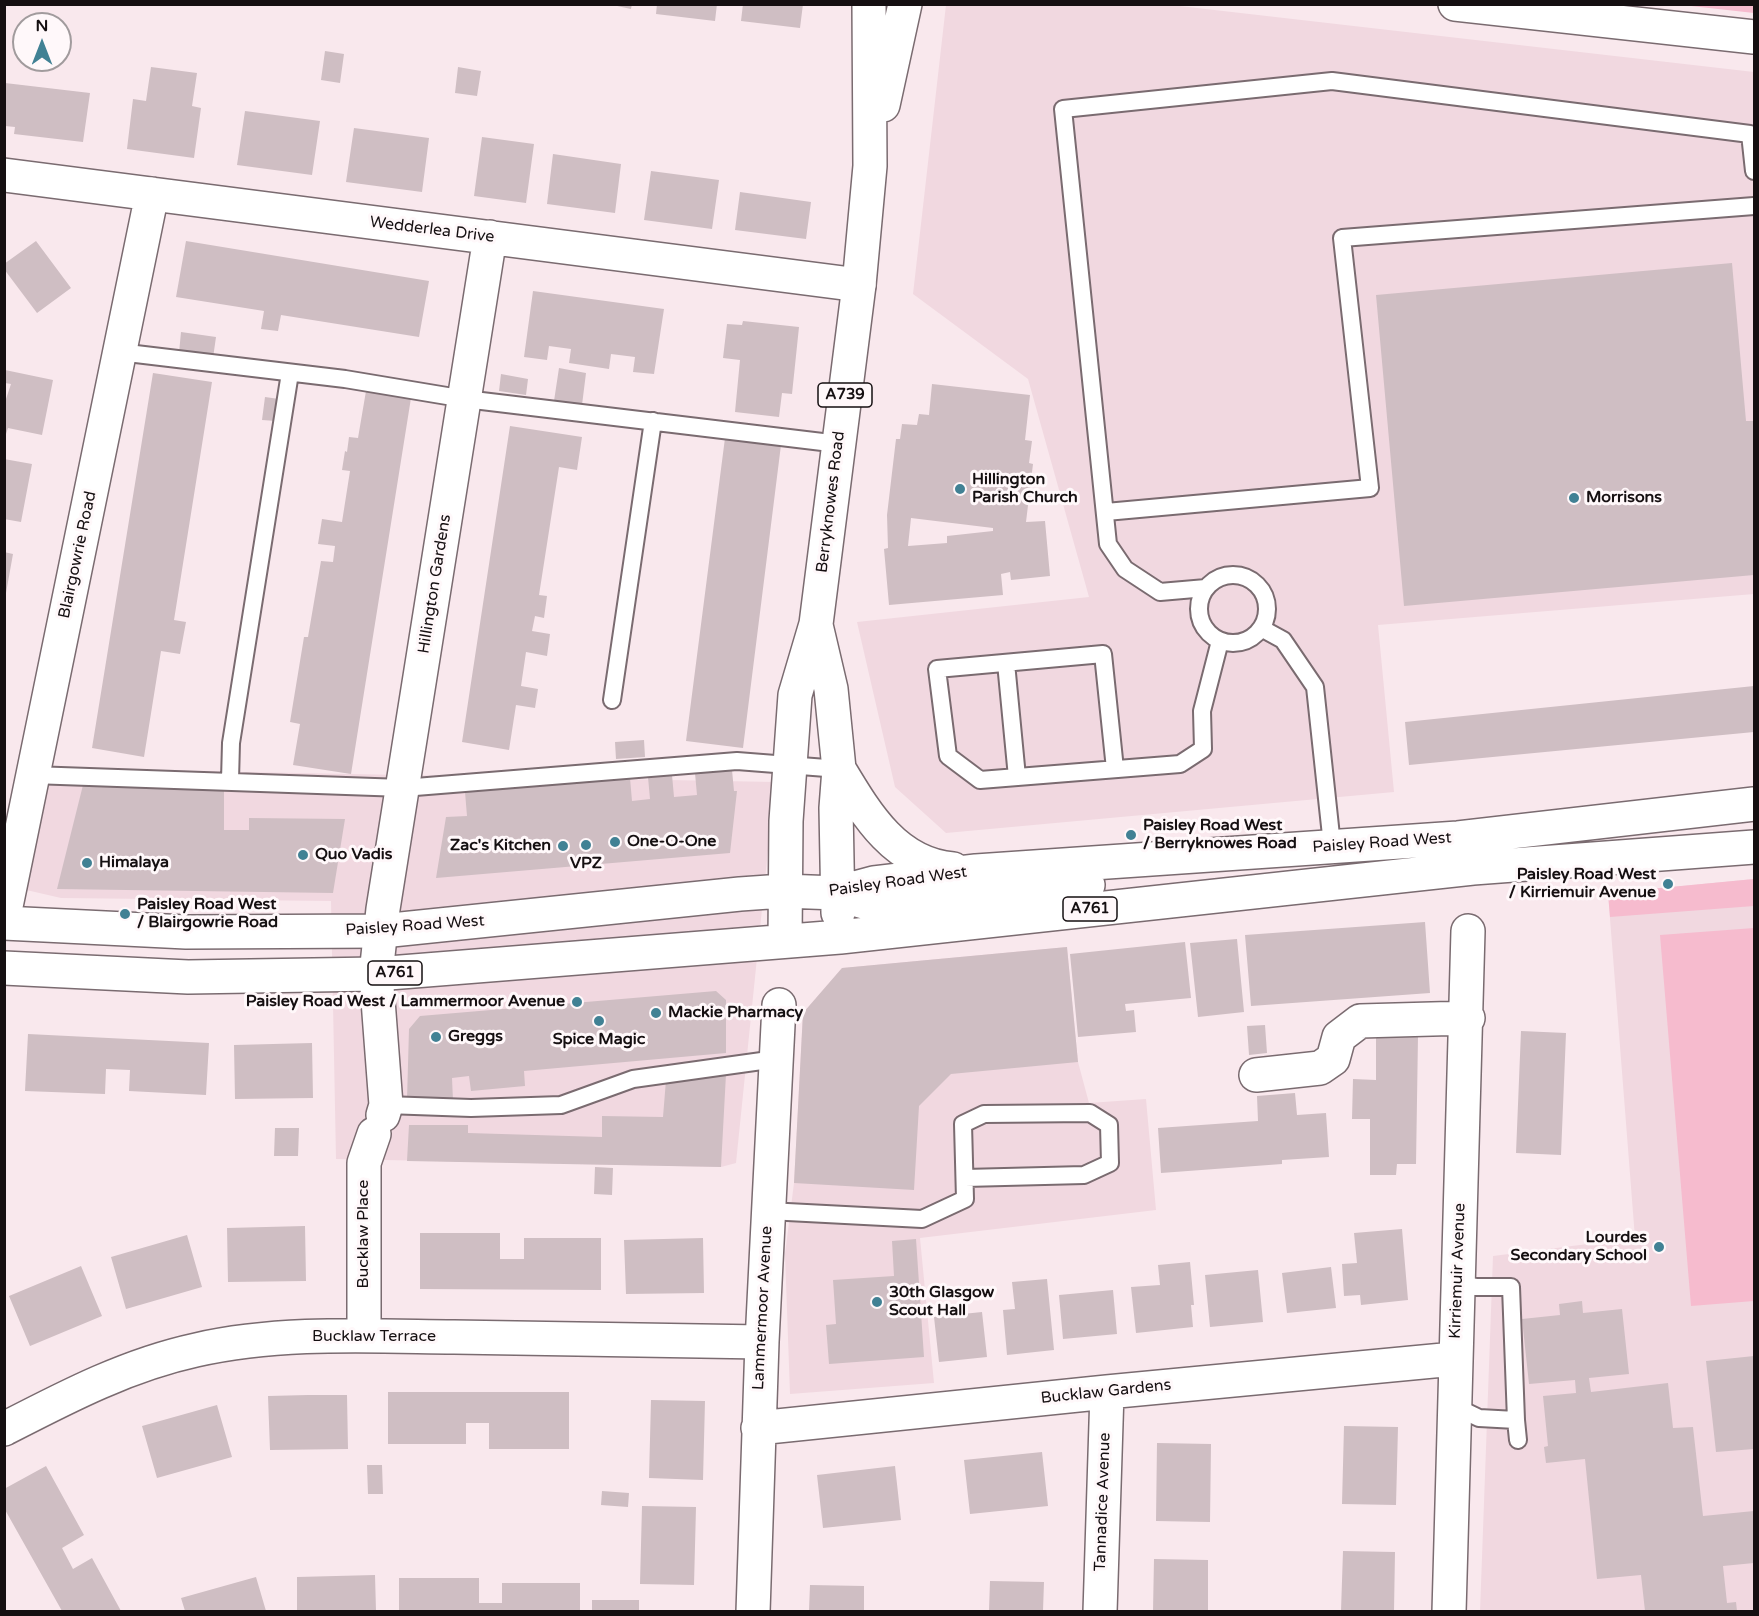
<!DOCTYPE html>
<html>
<head>
<meta charset="utf-8">
<style>
  body { margin:0 }
  #map { position:relative; width:1759px; height:1616px; overflow:hidden; background:#f9e8ed; font-family:"Varela Round",sans-serif }
  canvas { display:block }
  .frame { position:absolute; inset:0; border:6px solid #150f11; pointer-events:none }
  .north { position:absolute; left:12px; top:12px; width:60px; height:60px; box-sizing:border-box; background:#fff8fa; border:2px solid #a19b9d; border-radius:50%; rotate:0deg; font-size:16px; font-weight:700; line-height:24px; text-align:center; color:#150f11 }
  .north::after { content:''; display:block; margin:auto; width:21px; height:27px; background:#418194; clip-path:polygon(50% 0,100% 100%,50% 72%,0 100%) }
</style>
</head>
<body>
<div id="map">
<canvas width="1759" height="1616"></canvas>
<div class="frame"></div>
<div class="north">N</div>
</div>
<script>
const context = document.querySelector('canvas').getContext('2d');
context.lineJoin = 'round';
function paint(path, color) { context.fillStyle = color; context.fill(path, 'evenodd'); }
function strokePath(path, color, width, dash) { context.strokeStyle = color; context.lineWidth = width; context.lineCap = dash ? 'butt' : 'round'; context.setLineDash(dash || []); context.stroke(path); }
function drawText(font, color, halo, rows, align = 'center') {
  context.font = font + ' "Varela Round",sans-serif'; context.lineWidth = 6; context.setLineDash([]); context.textBaseline = 'middle'; context.strokeStyle = halo; context.fillStyle = color; for (const [text, x, y, turn = 0] of rows) {
    context.save(); context.translate(x, y); context.rotate((+turn || 0) * Math.PI / 180); context.textAlign = isNaN(turn) ? turn : align; if (halo) context.strokeText(text, 0, 0); context.fillText(text, 0, 0); context.restore();
  }
}
paint(new Path2D(`
  M946,5h225l583,67v522l-376,31 16,167 -448,41 -51,-46 -38,-165 232,-25 -61,-218 -115,-85z
  M31,768l744,14 -39,381 -15,4 -385,-8 -5,-258 -270,-3 -52,-12z
  M1754,879v732l-274,1 13,-356 142,-18 -27,-345z
  M1067,947l11,115 11,41 57,-4 10,111 -236,28 14,145 -144,11 -5,-140 9,-71 9,-170 39,-45z`), '#f1d8e0');
paint(new Path2D(`
  M1682,5h72v8z
  M1754,879v27l-144,11 -2,-24z
  M1754,928v373l-63,5 -31,-371z`), '#f6bbce');
paint(new Path2D(`
  M608,4h24l-1,5z
  M657,4h60l-2,17 -59,-7z
  M743,4h60l-3,24 -59,-7z
  M325,51l19,3 -4,29 -19,-3z
  M151,67l46,6 -5,33 9,2 -7,50 -67,-9 6,-50 13,2z
  M458,67l23,4 -4,25 -22,-3z
  M5,83l85,10 -7,49 -69,-8 1,-7 -10,-1z
  M245,111l75,10 -8,54 -75,-10z
  M354,128l75,10 -7,54 -76,-10z
  M482,137l52,7 -8,59 -52,-7z
  M553,154l68,10 -6,49 -68,-9z
  M651,171l68,9 -7,49 -68,-9z
  M740,192l71,10 -5,37 -71,-9z
  M36,241l35,47 -34,25 -33,-44v-5z
  M186,241l243,40 -10,56 -138,-22 -3,16 -17,-2 3,-18 -88,-14z
  M1732,263l14,158h8v154l-350,31 -28,-311z
  M533,291l131,18 -10,65 -21,-2 2,-15 -24,-3 -2,15 -40,-6 2,-14 -22,-3 -2,14 -23,-3z
  M743,321l56,6 -7,67 -10,-1 -3,24 -44,-5 5,-52 -17,-2 4,-34 15,1z
  M181,332l35,5 -3,21 -34,-5z
  M559,368l27,5 -4,32 -28,-4z
  M5,370l48,10 -11,55 -34,-7 -4,12v-35l7,-21 -6,-1z
  M153,373l59,9 -38,238 12,2 -6,32 -19,-3 -17,106 -52,-9z
  M501,374l27,5 -2,16 -27,-4z
  M932,384l98,11 -5,45 7,1 -3,22 4,1 -7,58 19,-1 5,55 -39,4 -1,-8 -9,2 2,21 -114,10 -5,-56 4,-1 -1,-33 9,-76h4l2,-15 15,1 2,-11 10,1zM911,518l82,10v3l-46,5v7l-39,3z
  M366,391l45,7 -60,376 -58,-9 7,-41 -10,-2 14,-85h4l13,-76 12,1 2,-16 -17,-2 4,-25 20,3 8,-51 -8,-1 3,-19 2,1 2,-15 9,1z
  M265,397l14,2 -3,22 -14,-1z
  M510,426l72,11 -5,33 -18,-3 -20,128 8,1 -3,22 -9,-2 -3,15 18,3 -3,22 -21,-4 -5,34 17,3 -3,19 -19,-3 -7,45 -47,-8z
  M725,438l56,7 -38,303 -57,-7z
  M4,459l28,5 -11,58 -17,-3z
  M4,552l9,2 -7,39h-2z
  M1754,686v46l-345,33 -4,-43z
  M644,740l1,17 -29,2 -1,-17z
  M732,770l2,21h3l-7,62 -294,25 10,-61 21,-1 -2,-24 165,-14 2,23 18,-2 -2,-22 24,-2 2,22 23,-2 -2,-22z
  M84,781l140,2v47h25v-12l96,1 -12,74 -276,-4z
  M1425,922l5,71 -179,13 -6,-71z
  M1237,939l7,73 -46,5 -8,-74z
  M1185,942l6,56 -66,6 1,7 8,-1 2,22 -58,5 -8,-83z
  M1067,947l11,115 -127,12 -32,32 -5,84 -120,-7 9,-170 39,-45z
  M716,991l10,9v53l-202,18 1,15 -54,5 -2,-15 -17,2 1,23 -46,-1 2,-71 11,-13z
  M1265,1025l2,28 -18,2 -2,-29z
  M1521,1031l45,2 -5,122 -45,-2z
  M28,1034l181,9 -3,52 -77,-4 1,-21 -24,-1 -1,25 -80,-3z
  M1376,1036h42l-2,128h-19l-1,11h-26v-56h-18l1,-40 23,1z
  M312,1043l1,55 -78,1 -1,-54z
  M726,1074l-5,93 -314,-6 2,-36h59v8l134,4v-21l61,1 3,-37z
  M1295,1093l2,22 29,-2 3,44 -47,3v4l-121,9 -3,-45 100,-7 -1,-25z
  M275,1128h24l-1,28h-24z
  M595,1167l18,1 -1,27 -18,-1z
  M305,1226l1,55 -78,1 -1,-54z
  M1402,1229l6,71 -47,5 -1,-10 -16,1 -2,-32 15,-1 -3,-30z
  M420,1233h80v26h24v-21h77v52l-181,-1z
  M187,1235l15,52 -76,22 -15,-52z
  M703,1238l1,55 -78,1 -2,-54z
  M916,1239l8,118 -95,7 -3,-39 10,-1 -3,-44 61,-4 -2,-35z
  M1190,1262l4,43h-3l2,22 -57,6 -5,-46 29,-2 -2,-20z
  M81,1266l21,50 -72,30 -21,-50z
  M1331,1267l5,41 -49,5 -5,-40z
  M1258,1270l5,52 -53,5 -5,-52z
  M1047,1279l7,71 -47,5 -4,-45 12,-1 -3,-27z
  M1113,1290l4,44 -54,5 -4,-44z
  M1582,1301l1,12 39,-4 7,65 -40,4 2,14 77,-9 5,45 20,-1 10,89 51,-5v52l-31,3 4,37 9,-1 1,9h-92l-4,-36 -44,4 -12,-120 -39,4 -2,-16 4,-1 -5,-50 33,-3 -1,-13 -46,4 -7,-65 38,-4 -1,-11z
  M982,1312l5,45 -48,5 -5,-45z
  M1754,1356v93l-38,3 -10,-91z
  M388,1392h181v57h-80v-26h-23v21h-78z
  M308,1395h39l1,54 -78,1 -2,-54z
  M651,1400l54,1 -2,79 -54,-2z
  M217,1405l15,52 -75,21 -15,-52z
  M1344,1426l54,1 -2,78 -54,-1z
  M1157,1443l54,1 -1,78 -54,-1z
  M1042,1452l6,54 -78,8 -6,-54z
  M367,1465h15l1,29h-15z
  M46,1466l38,69 -22,13 11,21 19,-11 29,53h-59l-58,-103v-19z
  M895,1466l6,54 -78,8 -6,-53z
  M602,1491l27,2 -1,14 -27,-2z
  M642,1506l54,1 -2,78 -54,-1z
  M1343,1551l52,1 -1,59h-53z
  M1154,1559l54,1v51h-55z
  M375,1575l1,36h-79v-34z
  M256,1577l10,34h-81l-4,-13z
  M399,1578h80v25h23v-20h78v28h-181z
  M990,1581l54,1 -1,29h-54z
  M810,1585l54,1v25h-55z
  M592,1600h47v11h-47z`), '#cfbec3');
const service = new Path2D(`
  M119,352l226,27 120,20 374,45
  M1106,512l264,-24 -28,-250 412,-32
  M1199 609a34 34 0 1 1 68 0a34 34 0 1 1-68 0Z
  M1206,588l-46,4 -35,-23 -17,-25 -45,-435 269,-28 418,53 4,37
  M1261,628l22,12 32,47 17,158
  M1006,663l11,114
  M612,700l41,-279
  M1115,769l-12,-115 -166,15 11,87 32,24 200,-16 23,-15 -1,-38 18,-70
  M32,775l371,13 334,-27 102,8
  M230,780l1,-37 59,-370
  M386,1105l85,3 90,-3 72,-26 143,-20
  M768,1211l154,8 43,-20 -2,-75 21,-10 106,-1 19,12 1,38 -26,12 -119,3
  M1458,1284l18,3h35l5,133
  M1454,1406l25,12 37,2 2,20`);
const minor = new Path2D(`
  M1455,4l299,33
  M4,175l855,110
  M4,916l148,-722
  M1256,1075l64,-7 13,-9 6,-22 21,-16 108,-3
  M383,1115l3,-10 -10,-131 7,-65 107,-672
  M364,1336v-173l10,-29
  M758,1428l349,-36 347,-33
  M4,1429c62,-32 123,-64 192,-79 84,-19 172,-14 258,-13 102,1 205,3 308,5
  M753,1612l9,-270 17,-337
  M1100,1612l7,-220
  M1449,1612l19,-681`);
const primary = new Path2D(`
  M883,105l22,-101
  M816,625l15,64 8,80 -3,39 2,105
  M839,769c27,45 56,95 114,100
  M837,894l40,12 211,-21
  M4,923l182,9 196,-1 358,-37 43,-3 54,2 37,-10 102,-12 482,-33 296,-34
  M785,941l1,-120 9,-126 21,-71 43,-339 11,-119 -1,-162
  M4,968l184,9 188,-3 464,-37 633,-69 281,-21`);
strokePath(service, '#7a6b70', 20);
strokePath(minor, '#7a6b70', 36);
strokePath(primary, '#7a6b70', 36);
strokePath(service, '#fff', 16);
strokePath(minor, '#fff', 33);
strokePath(primary, '#fff', 33);
for (const [x, y, r, color] of [
  [960,489,6,"#418194"],
  [1574,498,6,"#418194"],
  [1131,835,6,"#418194"],
  [615,842,6,"#418194"],
  [586,845,6,"#418194"],
  [563,846,6,"#418194"],
  [303,855,6,"#418194"],
  [87,863,6,"#418194"],
  [1668,884,6,"#418194"],
  [125,914,6,"#418194"],
  [577,1002,6,"#418194"],
  [656,1013,6,"#418194"],
  [599,1021,6,"#418194"],
  [436,1037,6,"#418194"],
  [1659,1247,6,"#418194"],
  [877,1302,6,"#418194"]
]) { const dot = new Path2D(); dot.arc(x, y, r, 0, 2 * Math.PI); context.fillStyle = color; context.fill(dot); strokePath(dot, '#fff8fa', 2); }
for (const [x, y, w] of [
  [845,395,54],
  [1090,909,54],
  [395,973,54]
]) { const box = new Path2D(); box.roundRect(x - w / 2, y - 12, w, 24, 4.5); context.fillStyle = '#fff8fa'; context.fill(box); strokePath(box, '#150f11', 1.5); }
drawText('bold 15px', '#150f11', null, [
  ["A739",845,395],
  ["A761",1090,909],
  ["A761",395,973]
]);
drawText('16px', '#150f11', '#fff8fa', [
  ["Wedderlea Drive",432,230,7],
  ["Berryknowes Road",831,502,-83],
  ["Blairgowrie Road",78,555,-78],
  ["Hillington Gardens",435,584,-81],
  ["Paisley Road West",1382,843,-4],
  ["Paisley Road West",898,882,-8],
  ["Paisley Road West",415,926,-4],
  ["Bucklaw Place",364,1234,-90],
  ["Kirriemuir Avenue",1458,1271,-88],
  ["Lammermoor Avenue",763,1308,-87],
  ["Bucklaw Terrace",374,1337],
  ["Bucklaw Gardens",1106,1392,-6],
  ["Tannadice Avenue",1103,1502,-88]
]);
drawText('bold 16px', '#150f11', '#fff8fa', [
  ["Hillington",972,480],
  ["Parish Church",972,498],
  ["Morrisons",1586,498],
  ["Paisley Road West",1143,826],
  ["/ Berryknowes Road",1143,844],
  ["One-O-One",627,842],
  ["Zac's Kitchen",551,846,"right"],
  ["Quo Vadis",315,855],
  ["Himalaya",99,863],
  ["VPZ",586,864,"center"],
  ["Paisley Road West",1656,875,"right"],
  ["/ Kirriemuir Avenue",1656,893,"right"],
  ["Paisley Road West",137,905],
  ["/ Blairgowrie Road",137,923],
  ["Paisley Road West / Lammermoor Avenue",565,1002,"right"],
  ["Mackie Pharmacy",668,1013],
  ["Greggs",448,1037],
  ["Spice Magic",599,1040,"center"],
  ["Lourdes",1647,1238,"right"],
  ["Secondary School",1647,1256,"right"],
  ["30th Glasgow",889,1293],
  ["Scout Hall",889,1311]
], 'left');
</script>
</body>
</html>
